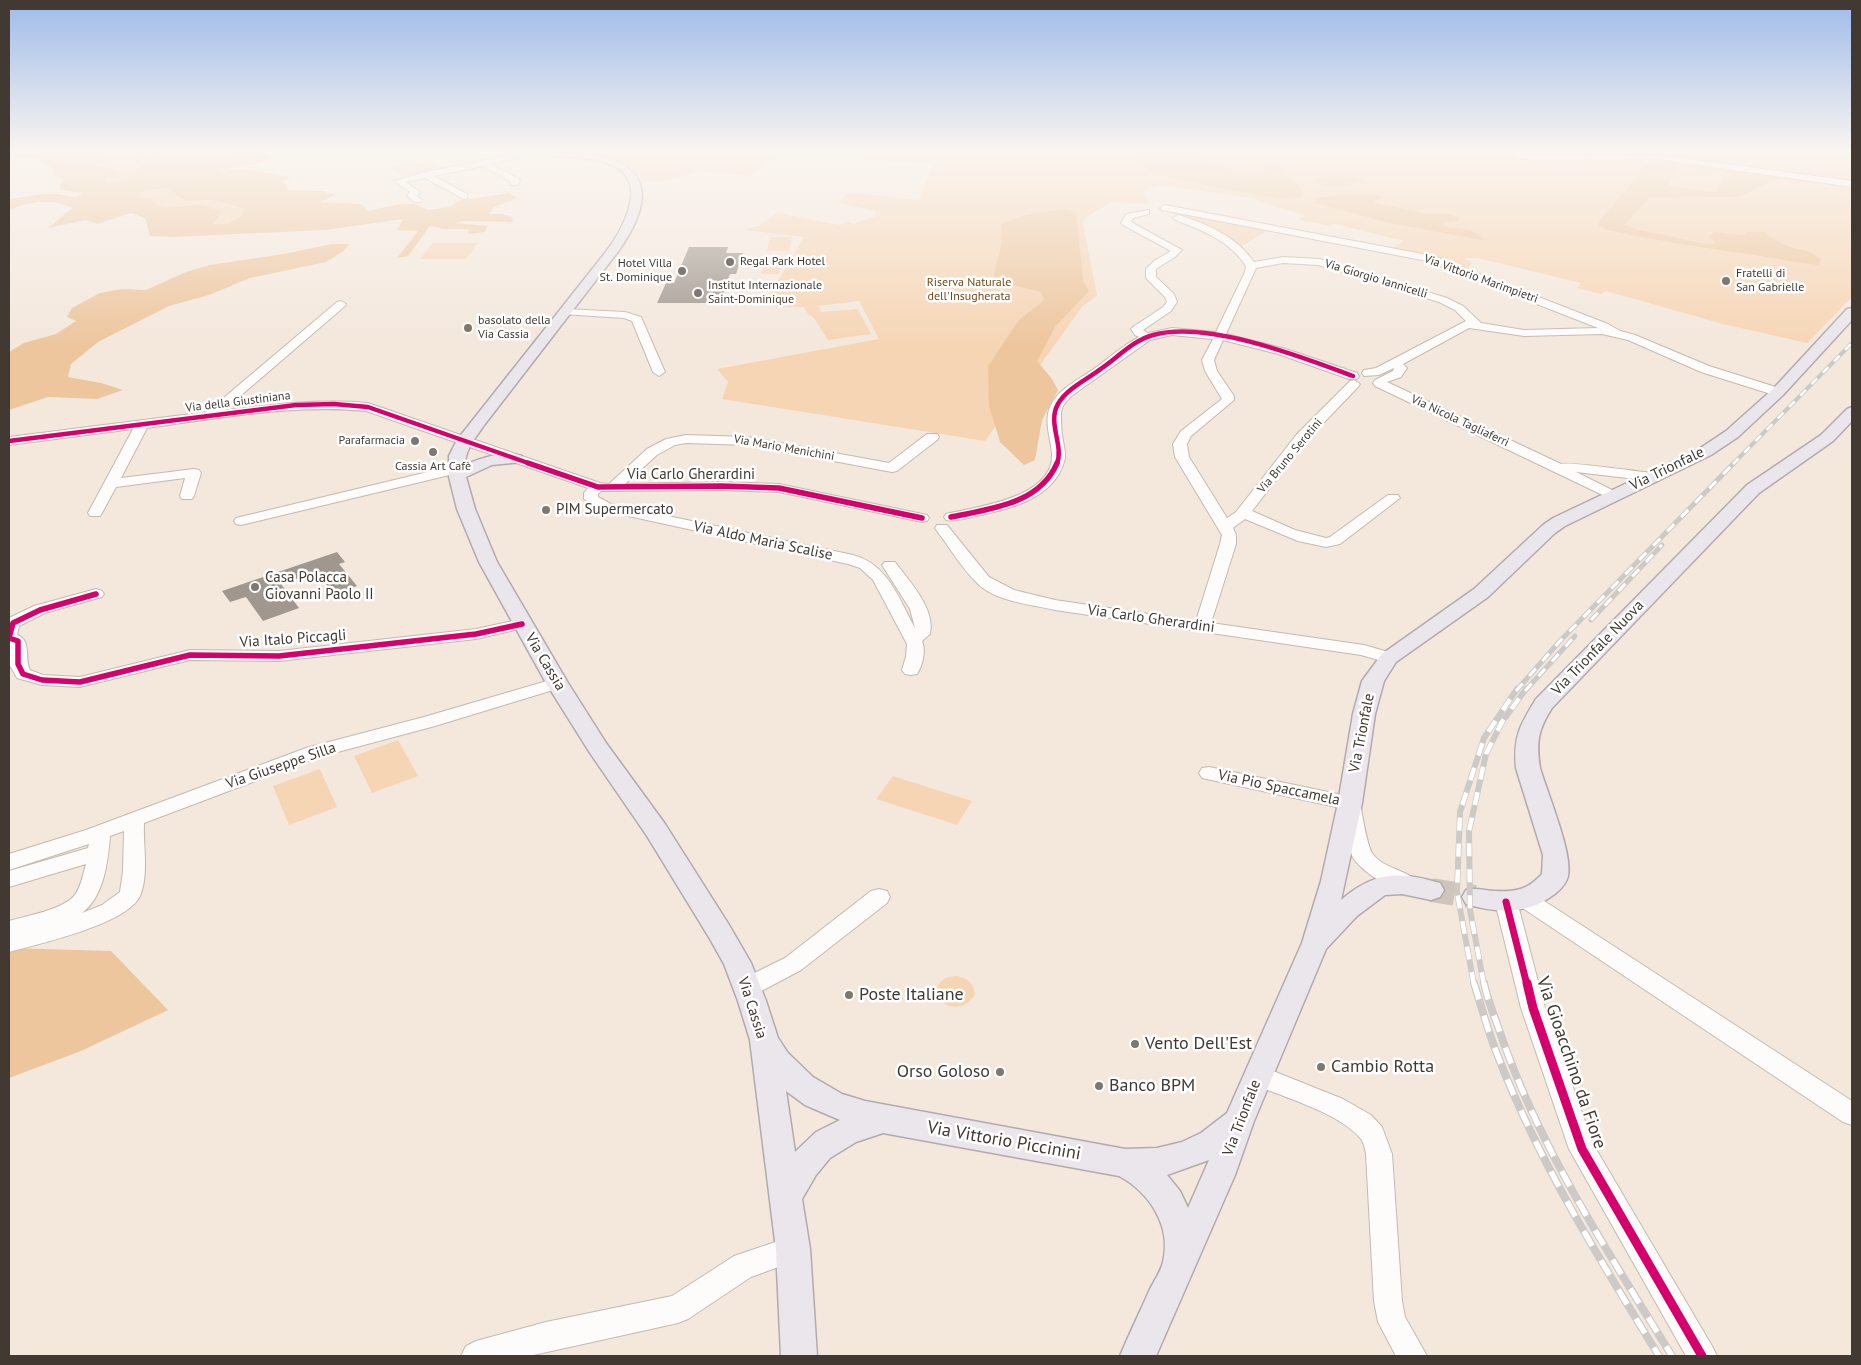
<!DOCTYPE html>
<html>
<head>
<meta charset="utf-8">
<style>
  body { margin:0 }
  #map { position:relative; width:1861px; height:1365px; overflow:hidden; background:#f4e8dd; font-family:"PT Sans",sans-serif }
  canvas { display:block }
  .frame { position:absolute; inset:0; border:10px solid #423a32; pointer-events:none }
</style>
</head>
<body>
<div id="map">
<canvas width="1861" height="1365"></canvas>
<div class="frame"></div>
</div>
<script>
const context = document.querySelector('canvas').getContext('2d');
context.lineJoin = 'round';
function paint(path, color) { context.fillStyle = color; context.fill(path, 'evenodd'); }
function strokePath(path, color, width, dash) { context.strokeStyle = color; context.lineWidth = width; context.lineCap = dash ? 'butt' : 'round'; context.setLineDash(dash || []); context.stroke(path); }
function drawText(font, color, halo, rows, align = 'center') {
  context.font = font + ' "PT Sans",sans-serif'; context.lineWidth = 5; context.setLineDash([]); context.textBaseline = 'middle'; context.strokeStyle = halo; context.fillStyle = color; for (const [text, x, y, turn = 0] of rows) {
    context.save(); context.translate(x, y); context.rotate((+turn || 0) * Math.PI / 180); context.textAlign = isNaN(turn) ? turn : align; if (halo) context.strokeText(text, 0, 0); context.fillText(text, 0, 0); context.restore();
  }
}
paint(new Path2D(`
  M103,153h31l-3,4 10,8c-10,14 -18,16 -35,17l-1,-3 13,-5 -8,-7 -18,-2 9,-3 5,-5z
  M576,153h203l-28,23 -53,-4 -31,8 -24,3c-11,-25 -43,-27 -67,-30z
  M855,153h997v144l-45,46 -84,-19 -117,-33 -5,3 -24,-6 4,-5 -104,-25h-13l7,4 1,2 -6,4 -75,-20 13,-7 -70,-17 -3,2 -33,-6 7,-5 -37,-10 -16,-7 -94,-13 -15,5 6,14 -37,-2 -27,16 -2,5 14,73 -15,11 -97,134 -263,-42 6,-17 -11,-13 162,-30 -20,-38 -41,5 4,6 36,-3 13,25 -43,6 -14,-22 -6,-4 -4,-6 1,-1h-27l-13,-4 39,-66 -61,-7 16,-4 18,-13 61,12 10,-3 5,2 23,-8 -1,-5 -37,-8 11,-11 70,8 14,-37 -64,-3z
  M425,160l16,8 -37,8 -16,-8z
  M168,188c24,23 20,9 45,13 10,1 21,5 32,8l-3,7 -15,8h-16l-12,-19 -30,3 -35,-10 10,-7z
  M1172,211l98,18 -30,18 -33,-19 -36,-16z
  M770,237h22l-3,14h-22z
  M433,243h45l-12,16h-46z
  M765,261h18l-4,13h-18z
  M398,740l20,36 -46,17 -18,-37z
  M320,769l17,38 -48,18 -16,-39z
  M893,776l79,25 -15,24 -81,-26z
  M957,976c10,2 17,7 18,18 -8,18 -36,17 -39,-4 3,-10 10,-14 21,-14z`), '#f6d5b5');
paint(new Path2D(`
  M12,153h91l3,4 -5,6 -8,2 25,5v4l-13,5 1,3c16,-1 25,-3 35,-17l-10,-8 3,-4c15,0 96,3 101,0h39c-13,17 -38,10 -55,18l25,-2 47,8 -8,4 6,9 33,1 14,4 -16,7 41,2 7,7 31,-7h16l13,6 22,-3 7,-6 52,-8 9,5 -24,9 -5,7h13l10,3 1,5 -49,-1 -9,2 32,3 -2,6 -16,2 -1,-5h-24l-14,-3 -22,30 -11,2 21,-27 -21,-1 6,-11 -77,11 -153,7 -23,-1 -5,-18 -14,-5 -34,11 -11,-4 -38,8c9,-6 16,-14 24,-20 -20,-10 -44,-7 -63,3v-12c17,-2 39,-8 55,-4 8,2 13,4 18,-2l-22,-3v-5l5,-5 -13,-6 1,-5 -15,-9 -19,-3zM168,188c23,20 17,11 42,12 11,1 25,6 34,9l-2,7 -15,8h-15l8,-8 1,-5c-7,-2 -16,-6 -24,-6 -16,0 -33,8 -46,-6l-16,-1 9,-7z
  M1139,153c18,0 37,-2 54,4 22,7 43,18 67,19l9,-9 15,1 2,7 8,5 10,13 -5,5 -18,1 -77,-14 -51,-12 -13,-10 -3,-6z
  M1657,158l118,17 3,4 -33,15 -11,3 -85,1 -25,27 12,4 69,15 11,-1 -6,-6 4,-5 30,3 3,-3h18l8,7 17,8 18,4 13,8 -2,6c-22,-2 -43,-7 -65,-10 -50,-7 -99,-15 -148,-25l-9,-6 54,-64zM1679,166l47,7 -11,19 -47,-6z
  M1335,176l27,3 2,2c-13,5 -38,10 -49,-1z
  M1347,194l32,1 3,3 -8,2 -1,2 54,12h21l11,4 -1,3 -16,2 3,4 26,3 14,9 -3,1 -93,-17 -78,-21 10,-5z
  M1064,209l12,3 7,69 6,10 -34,36 -18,34 15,18 6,11 -16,30 -7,40 -11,5 -24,-23 -11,-36 -1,-40 31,-46 25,-20 -3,-8 -48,-12c3,-19 12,-37 8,-56l24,-9z
  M332,244h18l-8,8 -16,10 -76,16 -41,17 -40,11 -71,36 -27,22 -3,13 33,6 22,7 -26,9 -49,-2 -39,13v-58l15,-9 32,-9 20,-13 -9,-4 5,-9 28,-15 22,-4 24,1 40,-18 24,-7 74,-11z
  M9,948l102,3 57,59 -87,41 -72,27z`), '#edc69e');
paint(new Path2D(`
  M689,247h39l-2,6h17l-7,21h-6l-8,23h-4l-2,6h-59l9,-20h8z
  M337,552l8,10 -6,2 18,22 -23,8 -18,-22 -35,12 18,24 -36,13 -17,-24 -16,5 -8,-11z`), '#a0988f');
strokePath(new Path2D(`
  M1431,890l44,7`), '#d0c5bb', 24, [24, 12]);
const minor = new Path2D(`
  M522,153h15l-46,11 28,15 1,2 -3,4h-6v-3l-28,-16 -49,10 33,18v4l-3,1 -39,-21 -19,4 14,10 -3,4 5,4 -1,2h-6l-8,-6 3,-4 -16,-11 31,-9z
  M1513,153l26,3 119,-1 194,26v6l-194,-28 -119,1 -20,-2z
  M1165,205l268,51 175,68 12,7 15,4 74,31 73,23 2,3 -6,4 -4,-1 -73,-23 -73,-32 -26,-6 -78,2 -55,-8 -66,36 4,4 -6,9 -14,5 174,82c5,-3 79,8 92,9l7,4 -7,4 -77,-9 42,21 2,3 -2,3 -5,1 -238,-114 -2,-3 2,-3 18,-9 1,-3 -15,7 -15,1 -2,-3 2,-3 12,-2 90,-47 -11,-11 -16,-8 -121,-37 -35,-2 -27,5 -30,66 60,15 71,24 2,3 -2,3h-8l-71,-25 -55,-14 -9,20 3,11 17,25v4l-43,36 -4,8 2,13 38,61 9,-6 61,-78 53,-53 4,-1 6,4 -2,3 -51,53 -55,71 43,19 31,8 4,-1 58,-42h10l2,3 -60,46 -14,3 -28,-6 -53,-22 -12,9 3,7v9l-25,79 153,22 31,9 3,4 -3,4 -6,1 -28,-8 -306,-45c-25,-6 -58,-8 -77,-26 -16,-15 -28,-36 -41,-53l-2,-3 2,-3h10l42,52 25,13 41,10 141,21 24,-77 2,-9 -47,-78 -2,-13 8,-13 41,-32 -17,-28 -3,-11 11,-21 -41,-4 -22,5 -80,57 -7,9 -2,6c0,8 0,16 1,23 1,9 5,18 2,27 -11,37 -54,47 -88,54 -9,2 -21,6 -30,4l-2,-3 2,-3c30,-7 108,-16 106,-60 -1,-15 -9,-34 -1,-49 9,-18 31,-27 47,-39 13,-10 26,-21 41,-29l-4,-2 -4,-6 2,-2 30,-20 4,-5 -2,-5 -19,-19v-9l8,-8 17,-10 -48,-26 -2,-2 5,-9 23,-4v4l-16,4 -2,4 51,28 -7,7 -19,12v8l18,17 3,8 -6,9 -28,19 5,3 24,-5 44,4 29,-60 1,-6c-16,-25 -44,-36 -71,-46l-2,-2 5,-3c28,8 59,22 76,47l29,-5 36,2 128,39 16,8 18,17 43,7 74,-2 -171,-67 -265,-51 -2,-2z
  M341,301l5,3 -1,2 -121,104c50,-6 94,-11 144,-7l232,80 9,1 38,-35 19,-10 20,-4 62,2 141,26 38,-29h10l2,3 -2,3 -40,31 -5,1 -144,-27 -62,-2 -11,2 -18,10 -32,29 97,-2 57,2 148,31 2,3 -2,3 -5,1 -143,-30 -57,-2 -121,1 -3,3v3l13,7 242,51c35,9 46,44 62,73l-5,-19 -28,-44 3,-3h10c14,19 41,47 35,72l-8,7c4,9 1,24 -5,33l-6,1 -6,-1 -3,-4 4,-14 1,-12 -34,-64 -13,-12 -12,-4 -247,-54 -17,-11v-6l4,-5 -222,-77c-73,-7 -146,7 -219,17l-26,50 73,-9 5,1 2,3 -7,23 -2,3h-10l-2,-3 5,-18 -69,9 -14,26 -2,3h-10l-2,-3 45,-84 -124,16v-8l198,-25 130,-110z
  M566,309l59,3 16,5 24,55 -6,4 -6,-4 -21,-51 -8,-3 -62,-4 -1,-2 1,-2z
  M457,465l7,4 -2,3 -221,53 -5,-1 -2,-3 2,-3z
  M96,589l6,2 2,3 -2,3 -57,16 -26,13 -2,9c15,5 7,23 13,35l13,5 37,2 110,-27 89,1 197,-22 46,-10 6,2 2,3 -2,3 -52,12 -197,22 -89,-1 -110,27 -38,-2 -25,-7 -8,-14v-46l25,-12z
  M557,678l6,1 3,4 -3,4 -128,39 -116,31 -175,66c-1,23 5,52 -4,73 -13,28 -101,48 -131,56v-31c17,-5 53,-11 65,-25 7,-8 9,-22 12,-32l-77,23v-16l79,-23 1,-4 -80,26v-16l77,-24 220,-82 118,-31zM124,831l-1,40 -3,21 -18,13 -20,8c22,-16 26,-52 28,-77z
  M1209,767l148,31 3,5c2,11 7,42 12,50 10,16 39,17 48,32l-4,6c-18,5 -55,-19 -64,-35l-11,-48 -139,-30 -3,-5 3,-5z
  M879,889l8,2 3,6 -3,6 -86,67 -47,25 -8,2 -8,-2 -3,-7 3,-7 47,-23 86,-67z
  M1524,891l8,2 320,208v24l-9,-3 -325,-217 27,103 48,136 119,202 5,10h-31l-117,-207 -48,-141 -26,-106 3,-6 8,-2 8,3 2,-4z
  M1258,1065l85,34 28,16 11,12 10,27 10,147 3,16 22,39h-31l-18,-34 -4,-21 -8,-147c-1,-5 -2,-11 -5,-15 -21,-26 -80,-43 -112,-56l-3,-7 3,-7z
  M793,1236l10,4 4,9 -4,9 -52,19 -63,42 -10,4 -149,33h-68l5,-10 10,-5 70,-19 126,-26 62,-40z`);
const major = new Path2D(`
  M549,153c73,-2 124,19 71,96l-135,175c-9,13 -20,25 -20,41 18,-8 37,-14 57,-9l2,3 -2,3 -30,3 -26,12 9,32 22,53 71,121 38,60 59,81 64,101 22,38 15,38 12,37 10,15 25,24 29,17 23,7 260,48 32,-1 25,-6 19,-9 26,-20 75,-170 19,-62 17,-78 15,-89 9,-33 20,-27 92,-65 69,-64 10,-7 146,-69 27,-18 47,-42 74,-80 5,-1v12l-69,75 -45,42 -27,18 -146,71 -10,7 -67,64 -92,65 -12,19 -9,33 -13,89 -21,97c33,-29 59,-29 99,-17l4,7 -4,7 -9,3 -29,-6 -17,1 -28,21 -31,33 -72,172 -19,54 -79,181h-36c9,-22 20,-44 30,-67 4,-8 11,-18 13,-27 9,-36 -14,-70 -44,-86l-236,-43 -27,9 -26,16 -14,17 -14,24 8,50 7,107h-36l-5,-107 -26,-209 -12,-39 -14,-37 -14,-25 -63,-103 -57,-83 -44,-70 -67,-121 -22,-53 -8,-32v-21l8,-16 148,-187c15,-19 42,-65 14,-84 -18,-12 -44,-11 -65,-13zM786,1091l19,14 35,15 -24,12 -21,20zM1209,1160l-21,48 -8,-17 -13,-16z
  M1852,407v14l-19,20 -74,52 -207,215c-14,22 -16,34 -12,60 7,24 33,86 28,108 -3,13 -19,23 -30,28 -23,10 -49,7 -72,0l-4,-7 4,-7c11,-3 19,1 31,1 21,1 31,-2 45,-17l1,-19 -27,-87c-3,-31 4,-43 20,-69l211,-214 74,-50 26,-26z`);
strokePath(minor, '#c3bab1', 2);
strokePath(major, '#b3aaae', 3);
paint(minor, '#fdfcfa');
paint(major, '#eae6eb');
const railFar3 = new Path2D(`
  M1733,464l119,-121`);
const railFar2 = new Path2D(`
  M1591,620l71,-75
  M1516,691l43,-49 175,-179
  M1525,691l50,-55`);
const railFar1 = new Path2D(`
  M1474,985l-17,-93 3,-80 24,-74 33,-49
  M1484,985l-14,-75 -1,-79 17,-77 16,-32 24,-33`);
const rail = new Path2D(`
  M1474,983c8,26 15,52 25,76 41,105 101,201 160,297
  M1484,983c4,20 13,39 19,58 40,113 107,214 169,315`);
strokePath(railFar3, '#cdc9c6', 4);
strokePath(railFar2, '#cdc9c6', 5);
strokePath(railFar1, '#cdc9c6', 6);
strokePath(rail, '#cdc9c6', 8);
strokePath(railFar3, '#fff', 2.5, [8]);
strokePath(railFar2, '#fff', 3, [10]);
strokePath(railFar1, '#fff', 4.5, [13]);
strokePath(rail, '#fff', 5.5, [17]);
strokePath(new Path2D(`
  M9,441l287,-36 38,-1 34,3 163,57
  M1057,464c7,-19 -10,-41 1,-60 9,-16 30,-25 44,-36 16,-11 32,-28 51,-33 54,-15 149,22 200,41`), '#d6006c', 4.5);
strokePath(new Path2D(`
  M528,463l70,24 124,-1 57,2 143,30
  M951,517c39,-8 89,-13 106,-54
  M96,594l-56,16 -27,13 -4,15 9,3v23l5,10 19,6 38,2 110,-27 89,1 197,-22 46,-10`), '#d6006c', 5.5);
strokePath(new Path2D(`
  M1506,902l21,83`), '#d6006c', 7);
strokePath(new Path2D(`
  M1527,983l6,25 49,141 120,207`), '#d6006c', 9);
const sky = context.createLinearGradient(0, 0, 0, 344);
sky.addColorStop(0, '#9fbbea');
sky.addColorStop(0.44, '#faf5f0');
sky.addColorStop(1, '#faf5f000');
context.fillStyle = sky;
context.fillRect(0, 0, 1861, 344);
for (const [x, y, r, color] of [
  [730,262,5,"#80776e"],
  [682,271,5,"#80776e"],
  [1726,281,5,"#80776e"],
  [698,293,5,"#80776e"],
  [468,328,5,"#80776e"],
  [415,441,5,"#80776e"],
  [433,452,5,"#80776e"],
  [546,510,5,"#80776e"],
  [255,587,5,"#80776e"],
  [849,995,5,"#80776e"],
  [1135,1044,5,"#80776e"],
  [1321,1067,5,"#80776e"],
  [1000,1072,5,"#80776e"],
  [1099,1086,5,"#80776e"]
]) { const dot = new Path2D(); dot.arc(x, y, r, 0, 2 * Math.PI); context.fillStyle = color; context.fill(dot); strokePath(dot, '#fff', 2); }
drawText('12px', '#423a32', '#fff', [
  ["Regal Park Hotel",740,262],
  ["Hotel Villa",672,264,"right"],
  ["St. Dominique",672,278,"right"],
  ["Fratelli di",1736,274],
  ["San Gabrielle",1736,288],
  ["Institut Internazionale",708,286],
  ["Saint-Dominique",708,300],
  ["basolato della",478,321],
  ["Via Cassia",478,335],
  ["Parafarmacia",405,441,"right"],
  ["Cassia Art Cafè",433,467,"center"]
], 'left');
drawText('12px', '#423a32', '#fff', [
  ["Via Giorgio Iannicelli",1376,279,17],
  ["Via Vittorio Marimpietri",1481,279,20],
  ["Via della Giustiniana",238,402,-7],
  ["Via Nicola Tagliaferri",1460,421,25],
  ["Via Mario Menichini",784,448,10],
  ["Via Bruno Serotini",1290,456,-50]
]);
drawText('12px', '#73491a', '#fff', [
  ["Riserva Naturale",969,283],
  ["dell'Insugherata",969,297]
]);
drawText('15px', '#423a32', '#fff', [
  ["Via Trionfale",1667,469,-26],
  ["Via Carlo Gherardini",691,475],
  ["Via Aldo Maria Scalise",763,541,12],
  ["Via Carlo Gherardini",1151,619,8],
  ["Via Italo Piccagli",293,639,-4],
  ["Via Trionfale Nuova",1598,648,-46],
  ["Via Cassia",545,662,59],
  ["Via Trionfale",1362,733,-79],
  ["Via Giuseppe Silla",281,766,-19],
  ["Via Pio Spaccamela",1279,788,12],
  ["Via Cassia",752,1008,72],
  ["Via Trionfale",1242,1118,-69]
]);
drawText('15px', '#423a32', '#fff', [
  ["PIM Supermercato",556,510],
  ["Casa Polacca",265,578],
  ["Giovanni Paolo II",265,595]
], 'left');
drawText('18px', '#423a32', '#fff', [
  ["Poste Italiane",859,995],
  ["Vento Dell'Est",1145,1044],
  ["Cambio Rotta",1331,1067],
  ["Orso Goloso",990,1072,"right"],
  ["Banco BPM",1109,1086]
], 'left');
drawText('18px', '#423a32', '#fff', [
  ["Via Gioacchino da Fiore",1571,1063,71],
  ["Via Vittorio Piccinini",1004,1141,10]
]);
</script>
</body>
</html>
